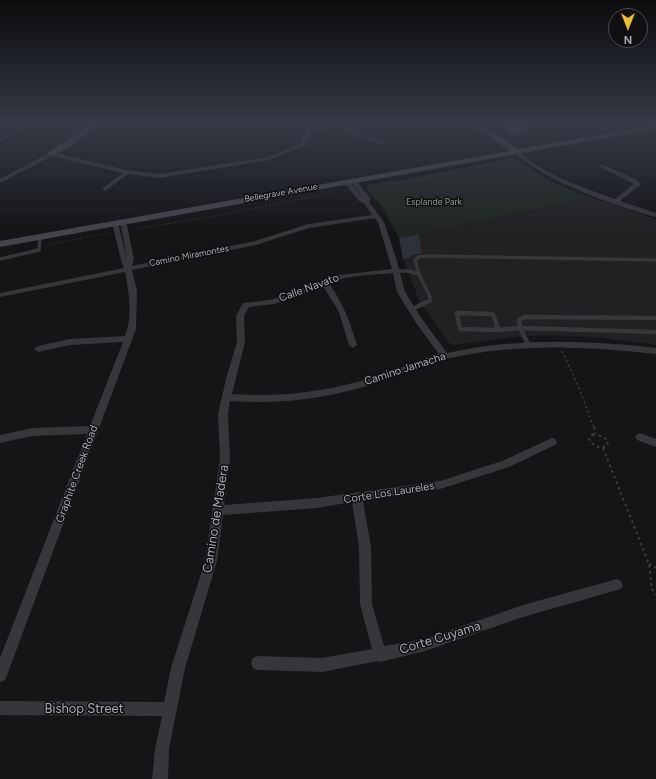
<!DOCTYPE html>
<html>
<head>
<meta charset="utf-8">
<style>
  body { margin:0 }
  #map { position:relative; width:656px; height:779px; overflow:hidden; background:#151416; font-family:Figtree,sans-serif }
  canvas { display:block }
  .north { position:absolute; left:608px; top:8px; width:40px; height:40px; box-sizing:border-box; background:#100f11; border:1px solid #4c4d53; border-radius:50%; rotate:180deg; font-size:11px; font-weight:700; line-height:16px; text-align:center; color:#a7aab6 }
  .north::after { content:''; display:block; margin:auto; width:14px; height:18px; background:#ecc036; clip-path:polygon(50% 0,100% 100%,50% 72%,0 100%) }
</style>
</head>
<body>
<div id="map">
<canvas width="656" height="779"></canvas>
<div class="north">N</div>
</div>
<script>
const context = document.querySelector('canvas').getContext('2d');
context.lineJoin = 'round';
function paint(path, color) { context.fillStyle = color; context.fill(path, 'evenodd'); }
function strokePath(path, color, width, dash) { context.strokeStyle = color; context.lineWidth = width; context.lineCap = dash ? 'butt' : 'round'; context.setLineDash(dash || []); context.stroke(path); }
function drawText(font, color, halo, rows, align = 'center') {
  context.font = font + ' Figtree,sans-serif'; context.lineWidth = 3; context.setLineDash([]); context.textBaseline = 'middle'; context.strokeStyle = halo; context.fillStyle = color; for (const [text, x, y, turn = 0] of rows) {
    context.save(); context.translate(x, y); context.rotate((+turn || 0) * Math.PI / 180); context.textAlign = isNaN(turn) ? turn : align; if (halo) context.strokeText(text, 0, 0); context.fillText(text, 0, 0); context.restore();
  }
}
paint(new Path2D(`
  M593,198l63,21v126l-52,-7 -57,-3 -34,2 -59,8 -4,-1 -31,-44 -16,-41 7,-1v-2l5,-3h7l-3,-19z`), '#212123');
paint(new Path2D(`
  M511,158c14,4 23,14 35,21 15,8 31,13 47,19l-194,40 -16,-30 -17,-19 3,-5 21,-3h8z`), '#1f2620');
paint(new Path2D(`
  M419,234l3,19 -12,3v2l-7,1 -4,-21z`), '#2b323a');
strokePath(new Path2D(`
  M0,141l28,-17`), '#2b323a', 2);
strokePath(new Path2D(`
  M611,143l24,-5
  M384,184l32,-4 76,-16
  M136,229l84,-14 111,-22
  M45,245l65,-12`), '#3c3d42', 1, [1, 2]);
strokePath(new Path2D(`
  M562,351l17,37 15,40`), '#3c3d42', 1.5, [2, 3]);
strokePath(new Path2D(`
  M594,427l2,6
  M593,434l11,3 4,5 -1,4 -7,2 -9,-5 -2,-4z
  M603,448l46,116 3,25 4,6
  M649,564l7,4`), '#3c3d42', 2, [2.5, 3.5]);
strokePath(new Path2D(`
  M0,259l39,-9 1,-13
  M396,271h12l11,3 11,23v4l-5,2
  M419,274l-4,-14 4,-3 8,-1 229,4`), '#36363b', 3.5);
strokePath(new Path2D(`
  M412,309l15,-7
  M498,329l-5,-15 -36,-1 3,16 38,1 22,-2 136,4
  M528,344l-8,-16 -1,-8 6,-3 131,1`), '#36363b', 4.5);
paint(new Path2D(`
  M309,124h4v4l36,2 37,13 -5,1 -33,-11 -36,-2 -7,14 -36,15 -110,18 -31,-4 -23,17 -2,-1v-2l20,-15 -71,-17 -52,27v-4l51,-27 76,18 32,4 109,-17 33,-14z
  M514,150h4c25,25 64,37 97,49l19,-15 -34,-17v-2h4l31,14 6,5 -21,17 36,12v4c-39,-10 -114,-37 -142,-65z
  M353,178l2,1 15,19 1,1 -2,3 15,20 12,36 9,34 17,27 25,34c70,-15 138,-13 209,-5v6c-71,-8 -141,-11 -211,5 -22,5 -42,15 -63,22 -51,17 -98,24 -152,20l-2,13 2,45 -6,46 93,-7 123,-17 62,-20 50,-23 3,1 2,3 -2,3 -46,22 -69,22 -77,12 8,46 1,57 12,42 41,-7 98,-34 94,-26 4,2 2,4 -2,4 -98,28 -98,34 -45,11 -2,-1 -56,11 -64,-2 -5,-2 -2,-5 2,-5 5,-2 64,2 50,-9 -12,-45 -1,-57 -7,-45 -35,6 -94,7 -6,46 -32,107 -16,81 -1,30h-16l3,-30 7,-33 -162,-1v-14l164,1 7,-34 34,-107 15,-102 -2,-45 8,-35 11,-37 -1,-26 7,-13 27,-3 18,-6 51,-19 53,-6 -14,-47 -3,-4 -66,10 -53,17 -124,25 5,21 -1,38 -129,346 -2,5 -5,2v-24l87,-224 -55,2 -32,7v-8l32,-7 58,-2 33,-84 -53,3 -32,7 -4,-3 4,-3 32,-7 55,-3c8,-19 4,-44 0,-64l-125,25v-4l124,-25 -3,-8 -9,-37 3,-2 3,2 9,36 -7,-38 3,-2 3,2 8,38 -2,7 123,-25 53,-17 64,-9 -8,-12 -5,-2 -16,-20 5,-1 17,19 -15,-19zM393,273l4,19 19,31 23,31c-21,6 -42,16 -63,23 -48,14 -95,21 -144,17l13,-52 -1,-26 5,-9 25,-3 49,-18 16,26 10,33 4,3 4,-3c-7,-23 -14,-42 -28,-62 21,-8 42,-8 64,-10z
  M640,433l16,6v8l-19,-7 -2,-3 2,-3z`), '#36363b');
paint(new Path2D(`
  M90,124h8c-8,8 -39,33 -50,32v-4l26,-16z
  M471,124h9l38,25 138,-24v4l-656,118v-6l510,-90z`), '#44454b');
paint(new Path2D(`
  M496,124h50l-22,4 3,2 -1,4 -14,2z`), '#46464b');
paint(new Path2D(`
  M525,124h21l-27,5 1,-4z
  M527,130l-1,4 -14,2 1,-4z`), '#2e2e31');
const building = new Path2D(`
  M502,124h23l-5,1 7,5 -14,2z`);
paint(building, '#515157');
strokePath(building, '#5e5f66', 1);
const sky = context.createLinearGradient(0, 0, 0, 233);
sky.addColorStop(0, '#0c0b0c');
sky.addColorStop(0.53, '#353a47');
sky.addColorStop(1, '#353a4700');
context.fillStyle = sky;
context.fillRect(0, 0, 656, 233);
drawText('9px', '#a7aab6', '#100f11', [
  ["Bellegrave Avenue",281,193,-10],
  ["Camino Miramontes",189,256,-11]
]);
drawText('9px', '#7ea183', '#100f11', [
  ["Esplande Park",434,202]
]);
drawText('11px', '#a7aab6', '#100f11', [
  ["Calle Navato",309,288,-20],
  ["Camino Jamacha",405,369,-18],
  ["Graphite Creek Road",77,474,-70],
  ["Corte Los Laureles",389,493,-9]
]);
drawText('13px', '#a7aab6', '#100f11', [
  ["Camino de Madera",216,519,-81],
  ["Corte Cuyama",440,638,-17],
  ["Bishop Street",84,709]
]);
</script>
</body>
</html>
